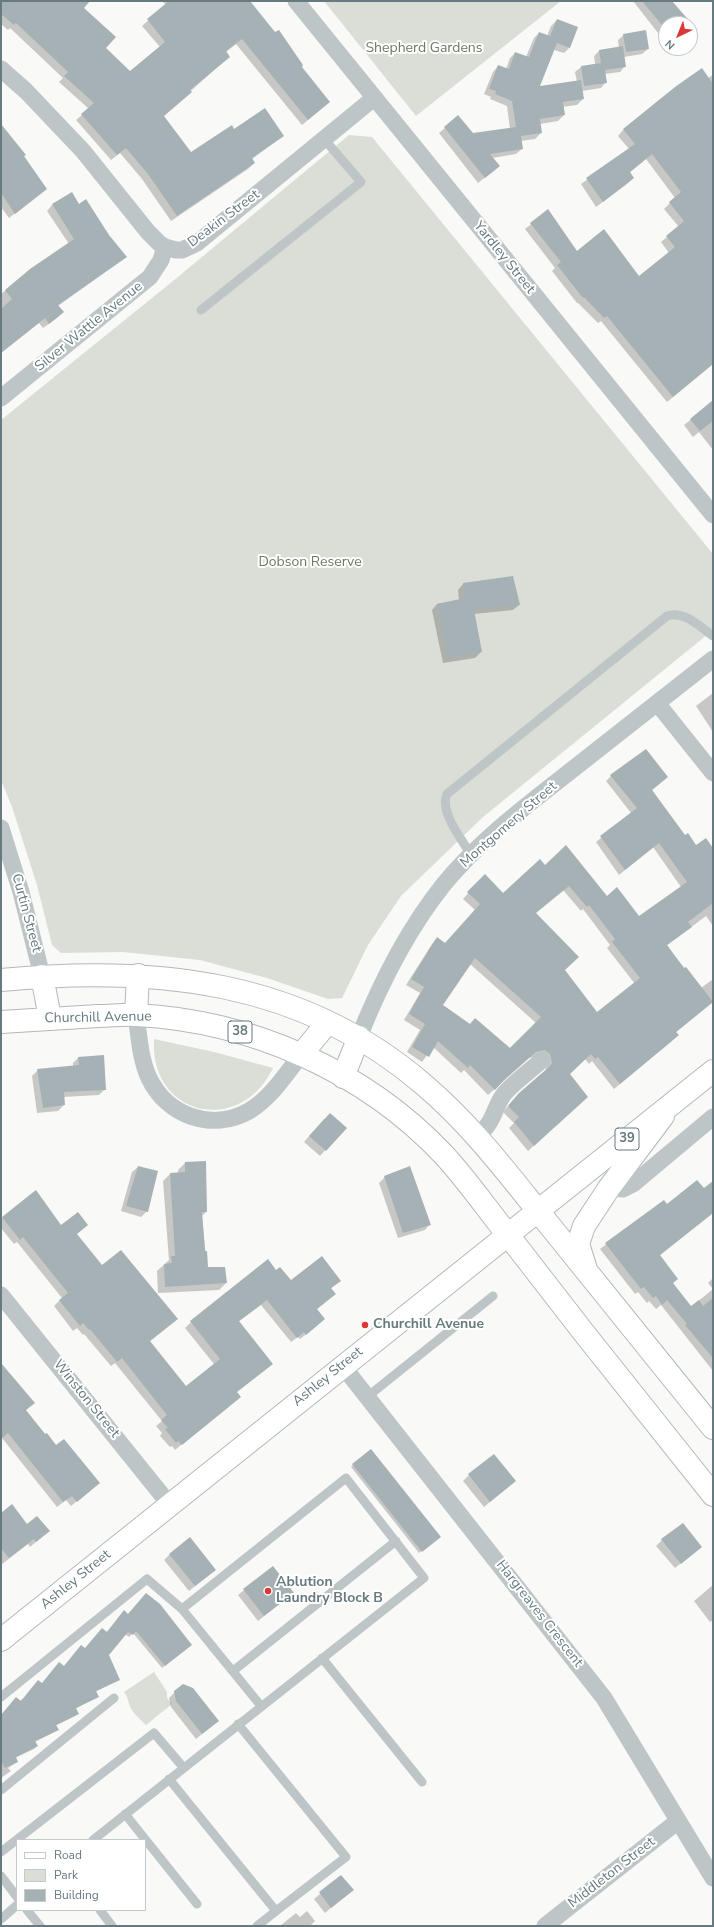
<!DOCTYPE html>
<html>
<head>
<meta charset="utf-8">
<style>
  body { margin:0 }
  #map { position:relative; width:714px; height:1927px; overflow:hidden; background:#f9f9f7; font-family:"Nunito Sans",sans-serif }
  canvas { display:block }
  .frame { position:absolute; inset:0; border:2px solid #667a80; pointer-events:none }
  .legend { position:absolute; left:16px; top:1839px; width:130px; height:72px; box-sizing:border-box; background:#fff; border:1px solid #c2cacc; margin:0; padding:5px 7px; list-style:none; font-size:12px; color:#667a80 }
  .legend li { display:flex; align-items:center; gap:8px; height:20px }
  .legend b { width:20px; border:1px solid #c2cacc }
  .north { position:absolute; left:658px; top:16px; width:40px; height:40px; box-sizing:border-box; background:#fff; border:1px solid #c2cacc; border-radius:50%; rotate:223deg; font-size:11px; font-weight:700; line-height:16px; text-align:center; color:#667a80 }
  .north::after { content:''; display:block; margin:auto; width:14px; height:18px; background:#db3935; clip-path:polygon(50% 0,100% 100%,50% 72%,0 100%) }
</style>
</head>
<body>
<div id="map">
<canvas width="714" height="1927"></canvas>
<div class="frame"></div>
<ul class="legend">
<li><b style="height:5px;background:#fff"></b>Road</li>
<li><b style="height:11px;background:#daded6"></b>Park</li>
<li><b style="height:11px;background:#a5b1b4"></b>Building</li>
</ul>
<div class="north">N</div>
</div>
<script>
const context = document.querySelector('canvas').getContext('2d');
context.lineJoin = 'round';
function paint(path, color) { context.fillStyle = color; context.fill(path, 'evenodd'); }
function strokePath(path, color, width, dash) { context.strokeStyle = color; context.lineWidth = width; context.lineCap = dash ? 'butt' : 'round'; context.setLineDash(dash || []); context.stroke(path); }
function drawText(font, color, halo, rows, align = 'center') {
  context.font = font + ' "Nunito Sans",sans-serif'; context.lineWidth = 4; context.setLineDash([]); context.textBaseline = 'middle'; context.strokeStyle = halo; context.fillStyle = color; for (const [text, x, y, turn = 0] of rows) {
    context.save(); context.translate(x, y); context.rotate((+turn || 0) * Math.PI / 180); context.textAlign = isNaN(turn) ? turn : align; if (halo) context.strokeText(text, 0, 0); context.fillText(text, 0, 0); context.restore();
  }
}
paint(new Path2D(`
  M324,1h237l-145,115z
  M349,135l23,2 341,417v76l-230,187 -82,79 -33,49 -26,53 -14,1 -61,-21 -67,-18 -77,-8 -62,1 -9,-8 -15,-60 -25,-78 -11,-27v-360l172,-139z
  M154,1039l60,13 59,16c-33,69 -124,48 -119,-29z
  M154,1672l13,20v6l5,6 -26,21c-6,-6 -15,-13 -17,-21 -1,-5 -2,-8 -5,-12z`), '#daded6');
paint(new Path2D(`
  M1,1h76l28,47 25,25 30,-26 -18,-21 24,-21 -4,-4h86l53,66 22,40 -21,18 -66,-81 -10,8 -3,10 -60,54 28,37 43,-23 49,6 -31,23 2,4 -6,6 -77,52 -29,-42 -22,-26 -9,7 -35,-40 13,-11 -30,-27 4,-4 -53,-50 -2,2 -7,-6z
  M633,1h38l8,23h-13v11l-4,3z
  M557,20l20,8 -8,20 -5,5 -10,-3 -15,37 38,-5 -2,-10 6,-5 14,-3 -1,-8 6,-6 19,-2 -1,-8 6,-5 24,14 -6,5 -18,3 1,9 -5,6 -15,2 1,8 -5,6 -19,3 1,8 -6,6 -15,2 2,8 -6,6 -18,3 1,9 -6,6 -14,2 1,8 -6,5 -24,4 1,13 -15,12 -39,-50 6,-5 28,6 37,-5 -3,-23 -17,-7 1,-2 -7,-3 9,-22 5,-6 8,3 4,-11 5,-5 11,4 8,-19 5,-5 8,3 4,-10z
  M713,75v289l-46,38 -66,-81 -3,2 -20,-20h-1l-25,-32 3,-3 -30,-39 23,-18 29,41 61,25 31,-24 -8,-11 18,-15 -15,-18 11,-11 -29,-39 -17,14 4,5 -6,6 -31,23 -15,-23 48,-35 -11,-13 5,-6 53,-42 32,-10z
  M1,124l22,32 17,38 -31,24 -8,-11z
  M71,193l8,13 29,29 18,22 -68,49 5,6 -6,6 -14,10 -4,-5 -38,30v-59l29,-24 39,-26 -22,-33 5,-6z
  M713,402v48l-14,-18 -6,5 -9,-12z
  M463,584l56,21 -6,5 -39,4 7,38 -6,6 -32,5 -11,-53 5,-6 22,-4 -1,-10z
  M713,693v39l-17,-26z
  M611,776l56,1 -15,13 33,46 11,11 17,3v76l-7,-10 -40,30 35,42 12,-9v23l-38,31 -3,8 -58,48 -22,-28 -3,3 -4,-5 -17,15 13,29 -53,48 -19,-23 5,-5 -11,-11 10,-12 32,-28 1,-3 -2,-10 -5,-3 -10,2 -41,37 -24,-25 -3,3 -28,-26 -11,15 -15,-10 13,-22 -16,-10 16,-27 -14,-8 26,-41 5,-6 8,6 30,-34 -12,-11 16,-18 24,13 41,-28 63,31 32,21 42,-31 -28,-40 -34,28 -23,-33 35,-29 -25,-32zM563,890l18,21 2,-2 27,36 -3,3 28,36 -38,29 -34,-43 -28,-57zM470,964l66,59 -27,26 -68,-43z
  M79,1057l26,32 -6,6 -36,2 1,8 -6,6 -21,2 -5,-37 6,-6 35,-4v-3z
  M324,1119l21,9 -25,28 -16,-14z
  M185,1163l21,49 -4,4 5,52 19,15 -7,7 -61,3 -1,-22 12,-11 -6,-79 7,-7 8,-1v-3z
  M138,1167l9,44 -6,6 -20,-6 11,-39z
  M385,1177l45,47 -5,6 -27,8 -19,-55z
  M713,1182v31l-54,43 13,27 19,24 22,-18v82l-52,-66 -5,4 -7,-8 -2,2 -9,-11 -3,2 -35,-45 63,-48 4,4 37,-15z
  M35,1191l26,36 26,-2 -11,9 26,33 75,52 -28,23 37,45 28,-23 -29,-36 6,-6 85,-51 15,10h49l-10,8 4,5 -18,16 2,15 -18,14 -2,-2 -7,5 -30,-37 -23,17 -2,70 4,5 -65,53 -3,-4 -2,1 -10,-11 2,-3 -6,-7 6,-5 -47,-58 -4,3 -27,-32 -1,1 -6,-7 -4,3 -19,-25 8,-8 -45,-56 -3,2 -13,-16v-9z
  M713,1278v11l-5,-6z
  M1,1364l32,39 -8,8 68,77 -22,18 -5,-6 -9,7 -55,-69 -1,1z
  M353,1465l84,74 -18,14 -68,-86z
  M469,1475l46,6 -31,26 -21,-26z
  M1,1514l26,11 16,11 -13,11 -2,-3 -27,21z
  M662,1540l33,12 -20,16 -19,-22z
  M170,1554l39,21 -20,16 -25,-31z
  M273,1567l20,26 -35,28 -20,-26z
  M713,1585v35l-3,2 -16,-21z
  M121,1615h7l60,32 -26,21 -29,-35 -4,4 -4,-3 -17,21 11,25 -24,12 2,5 -22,12 3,4 -3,3 -20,10 2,3 -3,3 -19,10 2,4 -3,3 -19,9 2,4 -9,6 3,3 -10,7v-62l105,-83z
  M175,1692l43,29 -22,18 -25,-32 -2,-9z
  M341,1876l11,14 -27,23 -11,-14z
  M307,1911l8,10 -5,5h-30l16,-13 4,4z`), '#0003');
paint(new Path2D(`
  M1,1h89l-6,7 32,29 -10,11 24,23 35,-29 -18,-23 22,-18h81l25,31 4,-2 24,35 -1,2 28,35 -22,18 -66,-81 -16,12 4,6 -40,33 2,2 -28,24 27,36 41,-27 2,4 31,-21 19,28 -32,22 3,5 -78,53 -29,-42 -22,-26 -9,7 -36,-41 13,-11 -30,-27 4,-4 -19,-18 -33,-31 -2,2 -13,-11z
  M642,1h30l20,23h-31z
  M557,19l21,8 -8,21 -13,-5 -17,43 41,-6 3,19 -21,3 2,13 -25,4 2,14 -21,3 2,13 -33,5 10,12 -15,12 -41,-51 14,-12 15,18 43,-6 -4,-26 -17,-7 1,-3 -7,-2 9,-24 11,4 6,-17 14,5 10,-25 11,4z
  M646,30l3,19 -23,3 -3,-18z
  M623,46l3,21 -21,3 2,13 -23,3 -3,-20 20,-3 -2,-13z
  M702,68l11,16v280l-40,33 -66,-81 -3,2 -20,-21 -1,1 -26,-33 4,-3 -31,-39 18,-14 29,42 27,-22 35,47 36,-29 -9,-11 18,-15 -15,-19 12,-10 -29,-38 -22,18 4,6 -31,24 -17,-24 49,-34 -12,-15 52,-42z
  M1,124l25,31 -2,1 23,33 -32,25 -14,-21z
  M72,192l7,12 7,-5 23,36 18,22 -69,48 6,7 -15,12 -4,-6 -44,35v-44l11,-10 -7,-9 25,-21 44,-30 -22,-35z
  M713,400v21l-13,10 -10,-12z
  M513,576l7,29 -46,5 8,42 -34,6 -11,-54 28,-6 -2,-15z
  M646,749l22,28 -16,13 33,45 3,-2 8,12 10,-7 7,10v55l-25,19 4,5 -25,18 17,23 2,-1 27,35 -37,30 3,3 -59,49 -22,-27 -3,2 -4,-5 -21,20 18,23 -54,49 -20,-24 5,-5 -11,-11 11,-13 30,-26 3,-4 -2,-9 -5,-4 -9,2 -31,27 -10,11 -25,-25 -2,3 -30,-27 -9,16 -17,-10 13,-23 -16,-10 15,-27 -13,-8 26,-42 8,6 35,-39 -13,-12 18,-18 18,19 37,-34 5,6 21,-20 41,51 10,-9 22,29 48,-34 -28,-39 -34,27 -25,-34 37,-28 -27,-33zM569,886l18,21 2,-2 26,34 -3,3 28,36 -43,34 -32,-42 14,-13 -43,-44zM475,958l66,59 -31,31 -35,-30 -5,6 -27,-19z
  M104,1055l2,35 -42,2 1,13 -22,3 -6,-39 42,-4 -1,-8z
  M330,1113l17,15 -21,23 -17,-15z
  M206,1161l1,51h-5l3,39h2l1,16h17l2,16 -62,4 -1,-23 8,-1 -1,-7h4l-5,-83 15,-1v-10z
  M138,1166l20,5 -10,41 -22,-6z
  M410,1166l21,59 -28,8 -19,-57z
  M697,1180l7,8 9,-7v32l-53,42 18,24 -5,4 18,23 8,-6 4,6 10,-8v60l-28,-33 2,-1 -20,-24 -5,5 -6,-9 -3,2 -9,-11 -3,2 -36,-46 59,-43 3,4z
  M36,1190l25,35 17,-13 10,13 -11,9 25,31 19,-15 57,69 -28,22 36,45 34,-27 -30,-38 78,-62 8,11 4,-3 11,13 31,-24 19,25 -10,7 5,6 -19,15 8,10 -19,16 -2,-3 -7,6 -30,-38 -28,21 34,43 -36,28 4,5 -59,48 -4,-4 -2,2 -11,-14 3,-1 -7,-8 6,-5 -45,-57 -5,4 -27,-33 -1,1 -6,-7 -3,3 -21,-26 9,-7 -45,-56 -3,3 -18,-23z
  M1,1363l34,40 -9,7 19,24 2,-1 9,12 8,-6 36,44 -23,19 -5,-6 -9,6 -55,-69 -7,6z
  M371,1449l70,88 -19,15 -70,-88z
  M494,1454l22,27 -26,21 -22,-28z
  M12,1504l15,20 10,-8 13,15 -14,11 -2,-3 -25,19 -8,-10v-35z
  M683,1523l19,24 -21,17 -20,-25z
  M190,1537l26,33 -21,16 -26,-32z
  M273,1566l21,27 -30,23 -21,-27z
  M146,1593l14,11 32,41 -27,21 -29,-35 -3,4 -5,-3 -19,23 11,25 -24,11 3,6 -23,11 3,6 -23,11 3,5 -24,11 3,5 -22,11 2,5 -13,6 -3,-5 -1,1v-49l15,-18 5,4 17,-21 4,3 17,-21 5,4 17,-21 4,3 17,-20 5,4 17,-22 4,4z
  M183,1684l10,4 26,33 -17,13 -26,-33 -2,-10z
  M341,1875l13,15 -23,18 -12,-16z`), '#a5b1b4');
const secondary = new Path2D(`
  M538,1211l175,217
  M508,1235l76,98 129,162
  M585,1266l-7,-22 6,-18 25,-38 54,-72`);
const primary = new Path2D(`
  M42,976l8,42
  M1,980c153,-15 301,0 422,104 44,37 79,82 115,127
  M136,1015l2,-40
  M1,1022c32,-2 64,-4 97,-6 13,0 26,-2 39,-1 114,6 228,56 307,140 23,25 43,54 64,80
  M301,1055l27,-33
  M343,1077l16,-40
  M1,1640l712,-569`);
strokePath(secondary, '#b1b9bb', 24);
strokePath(primary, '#b2b9bb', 24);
strokePath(new Path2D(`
  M201,310l160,-128 -37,-43
  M471,855c-9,-16 -32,-43 -24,-61l220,-178c17,-6 33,11 46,20
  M367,1397l126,-101
  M322,1658l100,124
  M233,1671l163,-130
  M1,1697l146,-118 35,30 79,97
  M169,1779l107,132 70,-54 -108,-133
  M1,1790l113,-92
  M125,1814l72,90
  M93,1840l331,-262 -78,-100 -164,131
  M1,1852l153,-119 29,34
  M1,1876l16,21
  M27,1910l13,16
  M100,1910l12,16
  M1,1919l16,-14
  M257,1926l19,-15`), '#bec5c6', 9);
strokePath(new Path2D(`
  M296,1l417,514
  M1,69l25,22 57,60 65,81 11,11 6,4 11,3h6l15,-7 177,-145
  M1,398l149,-121 11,-17 4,-13
  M657,703l56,70
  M1,828l20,64 21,84
  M136,1015c3,20 4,44 13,63 18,38 63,54 100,33 22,-13 37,-37 52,-56
  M359,1037c22,-55 48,-107 85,-153 35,-43 81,-77 124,-111 48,-38 97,-76 145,-114
  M477,1136c18,-14 16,-27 27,-42 8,-10 27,-24 38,-34
  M609,1188l14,1 10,-5 80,-67
  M1,1295l169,210
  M342,1365l262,333 109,180
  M545,1926l133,-105`), '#bec5c6', 17);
strokePath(secondary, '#fff', 22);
strokePath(primary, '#fff', 22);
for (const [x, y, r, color] of [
  [365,1325,4,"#db3935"],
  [268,1591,4,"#db3935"]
]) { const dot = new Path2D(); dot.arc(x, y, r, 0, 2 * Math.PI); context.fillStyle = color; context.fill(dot); strokePath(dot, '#fff', 1.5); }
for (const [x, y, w] of [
  [240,1032,24],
  [627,1139,24]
]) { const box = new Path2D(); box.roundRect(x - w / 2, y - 11, w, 22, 3); context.fillStyle = '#fff'; context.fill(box); strokePath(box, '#667a80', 1); }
drawText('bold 13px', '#667a80', null, [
  ["38",240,1032],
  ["39",627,1139]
]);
drawText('14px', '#6c7964', '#fff', [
  ["Shepherd Gardens",424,49],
  ["Dobson Reserve",310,563]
]);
drawText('14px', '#667a80', '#fff', [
  ["Deakin Street",224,219,-37],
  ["Yardley Street",504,258,51],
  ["Silver Wattle Avenue",89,327,-39],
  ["Montgomery Street",509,825,-41],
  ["Curtin Street",26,913,75],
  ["Churchill Avenue",98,1018,-1],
  ["Ashley Street",328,1377,-39],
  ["Winston Street",86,1399,51],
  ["Ashley Street",76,1580,-39],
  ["Hargreaves Crescent",539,1614,52],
  ["Middleton Street",612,1873,-38]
]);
drawText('bold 14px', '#667a80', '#fff', [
  ["Churchill Avenue",373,1325],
  ["Ablution",276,1583],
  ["Laundry Block B",276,1599]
], 'left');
</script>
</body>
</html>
